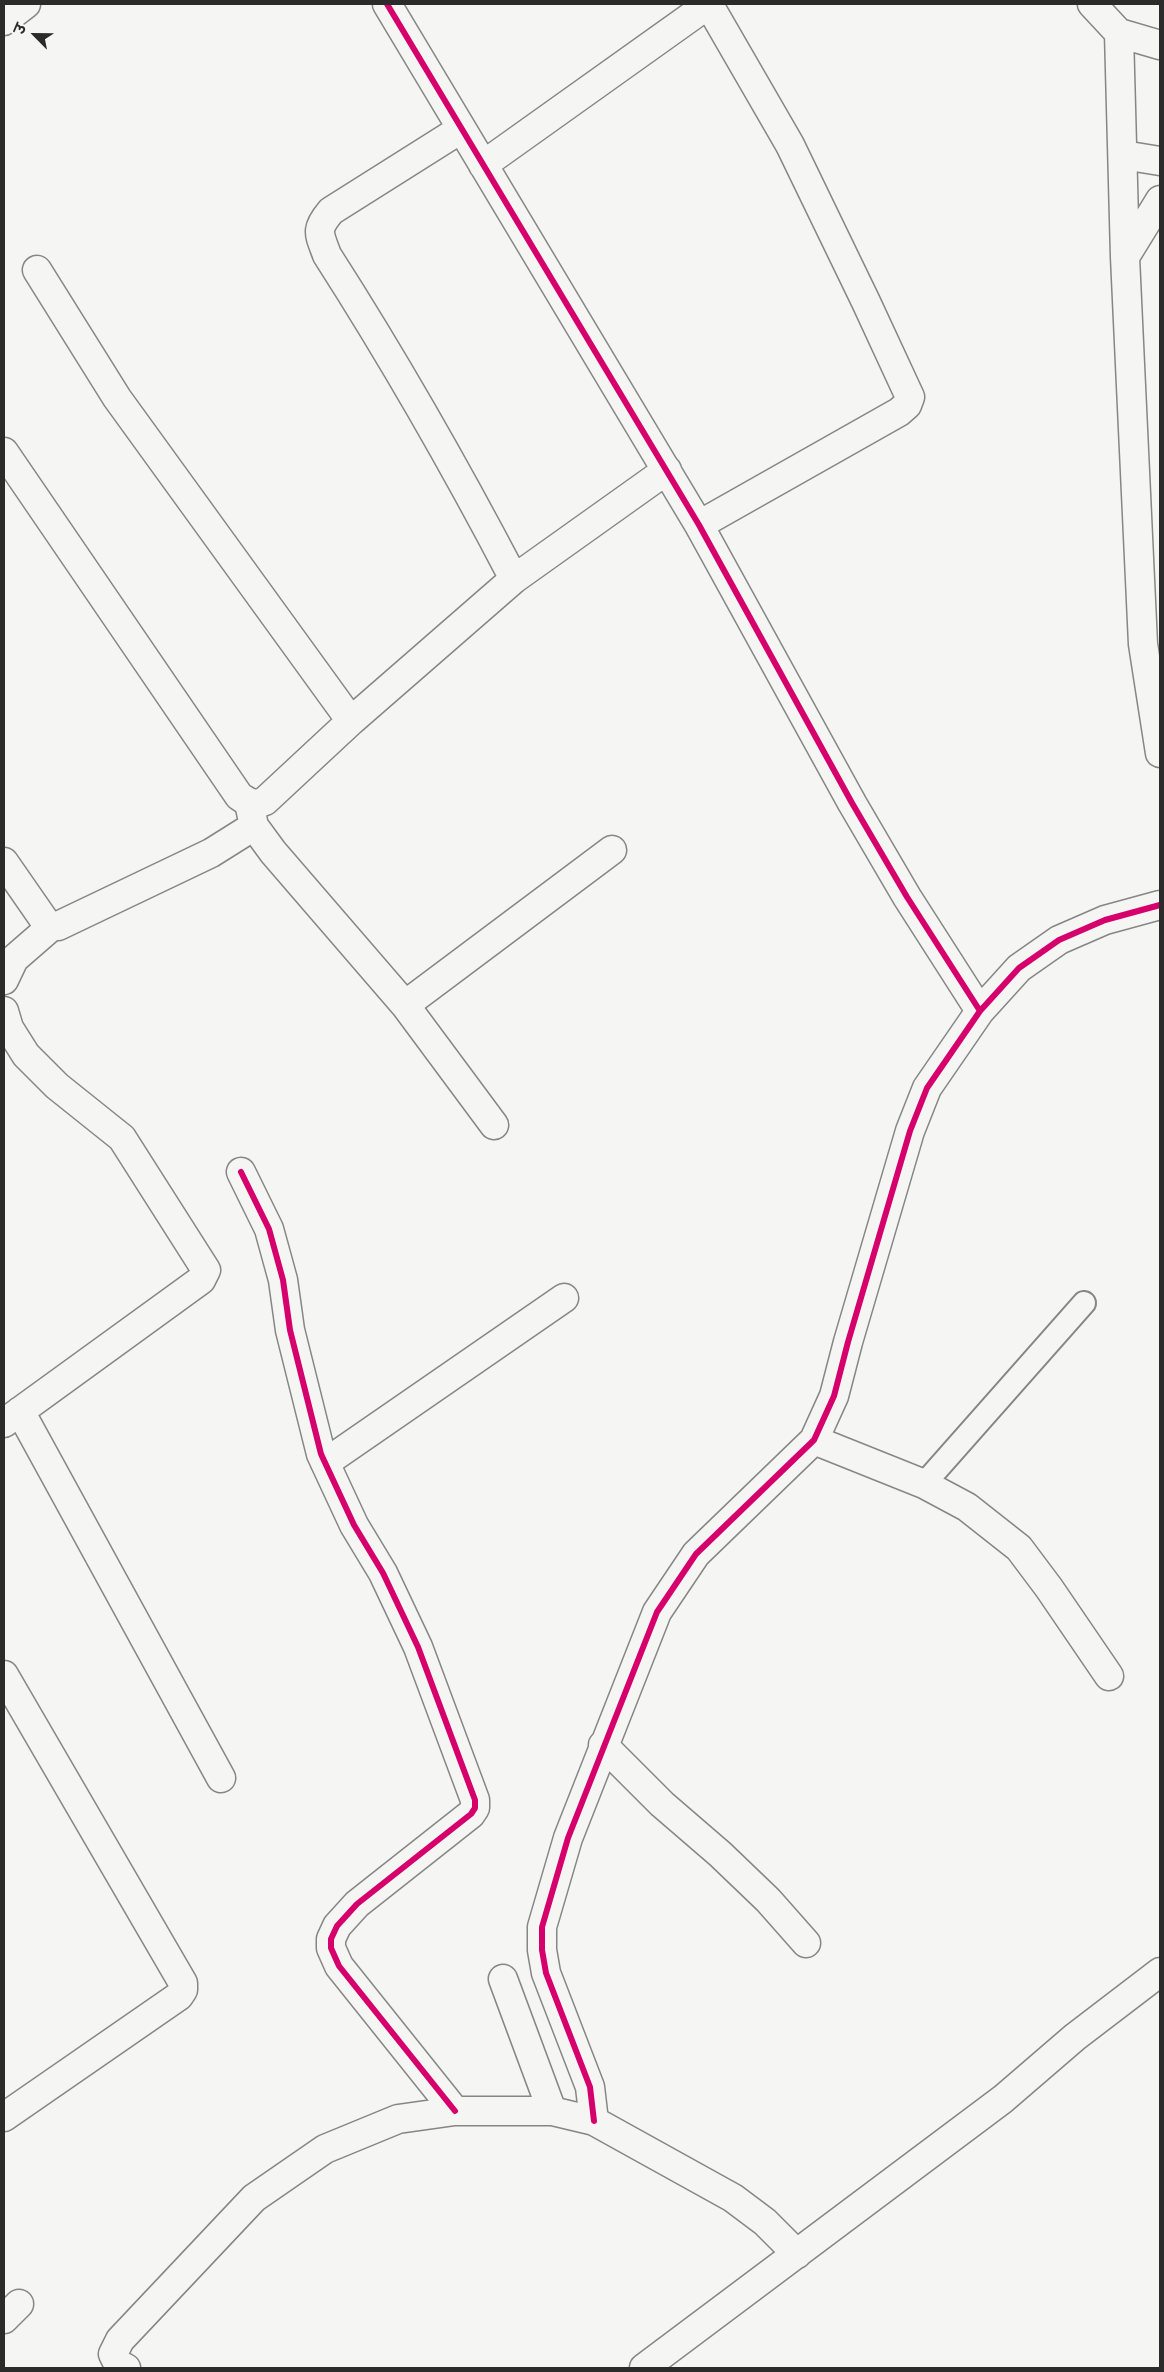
<!DOCTYPE html>
<html>
<head>
<meta charset="utf-8">
<style>
  body { margin:0 }
  #map { position:relative; width:1164px; height:2372px; overflow:hidden; background:#f5f5f3; font-family:"Balsamiq Sans","Playpen Sans Deva",sans-serif }
  canvas { display:block }
  .frame { position:absolute; inset:0; border:5px solid #2b2b2b; pointer-events:none }
  .north { position:absolute; left:10px; top:10px; width:50px; height:50px; -webkit-text-stroke:4px #f6f6f2; paint-order:stroke; rotate:293deg; font-size:14px; font-weight:700; line-height:20px; text-align:center; color:#2b2b2b }
  .north::after { content:''; display:block; margin:auto; width:18px; height:22px; background:#2b2b2b; clip-path:polygon(50% 0,100% 100%,50% 72%,0 100%) }
</style>
</head>
<body>
<div id="map">
<canvas width="1164" height="2372"></canvas>
<div class="frame"></div>
<div class="north">उ</div>
</div>
<script>
const context = document.querySelector('canvas').getContext('2d');
context.lineJoin = 'round';
function strokePath(path, color, width, dash) { context.strokeStyle = color; context.lineWidth = width; context.lineCap = dash ? 'butt' : 'round'; context.setLineDash(dash || []); context.stroke(path); }
const lane = new Path2D(`
  M924,1484l160,-181`);
const street = new Path2D(`
  M387,4l312,521 153,278 55,94 73,114
  M1092,4l27,29 41,12
  M4,21l22,-17
  M1119,33l6,224 18,387 17,109
  M461,129l-130,82c-16,19 -12,22 -4,44 68,106 129,213 187,324
  M1123,155l37,6
  M483,165l216,-154 13,-1 78,135 76,157 44,95 -3,8 -8,7 -200,113
  M1125,257l35,-57
  M37,270l80,128 234,323
  M4,452l235,344c10,7 15,10 26,5l86,-80 163,-142 153,-109
  M249,803l5,23 19,26 132,153 89,120
  M4,862l43,62 11,2 153,-73 43,-27
  M4,980l10,-21 38,-33
  M405,1005l207,-155
  M4,1011l5,17 17,27 31,31 65,52 84,132 -5,10 -197,143
  M241,1172l28,57 14,51 7,50 31,124 33,71 29,48 35,74 57,153v8l-4,6 -114,90 -20,22 -6,13v9l8,18 116,145
  M20,1411l201,367
  M814,1440l110,44 43,23 52,41 30,40 60,88
  M325,1463l239,-165
  M4,1675l179,308v7l-4,6 -175,121
  M603,1745l59,59 58,50 48,46 38,43
  M503,1979l49,132
  M594,2121l-4,-34 -44,-114 -4,-23v-23l26,-89 89,-226 39,-58 118,-114 20,-44 14,-54 62,-211 17,-43 53,-77 39,-43 40,-28 46,-20 55,-15
  M4,2319l15,-15
  M126,2368l-8,-4 -5,-10 7,-14 134,-142 71,-49 73,-30 57,-8h97l42,10 139,77 32,24 32,32
  M644,2368l359,-269 72,-62 85,-65`);
strokePath(lane, '#868685', 26);
strokePath(street, '#868685', 31);
strokePath(lane, '#f5f5f3', 22);
strokePath(street, '#f5f5f3', 28);
strokePath(new Path2D(`
  M387,4l312,521 153,278 55,94 73,114
  M241,1172l28,57 14,51 7,50 31,124 33,71 29,48 35,74 57,153v8l-4,6 -114,90 -20,22 -6,13v9l8,18 116,145
  M594,2121l-4,-34 -44,-114 -4,-23v-23l26,-89 89,-226 39,-58 118,-114 20,-44 14,-54 62,-211 17,-43 53,-77 39,-43 40,-28 46,-20 55,-15`), '#d6006c', 6);
</script>
</body>
</html>
